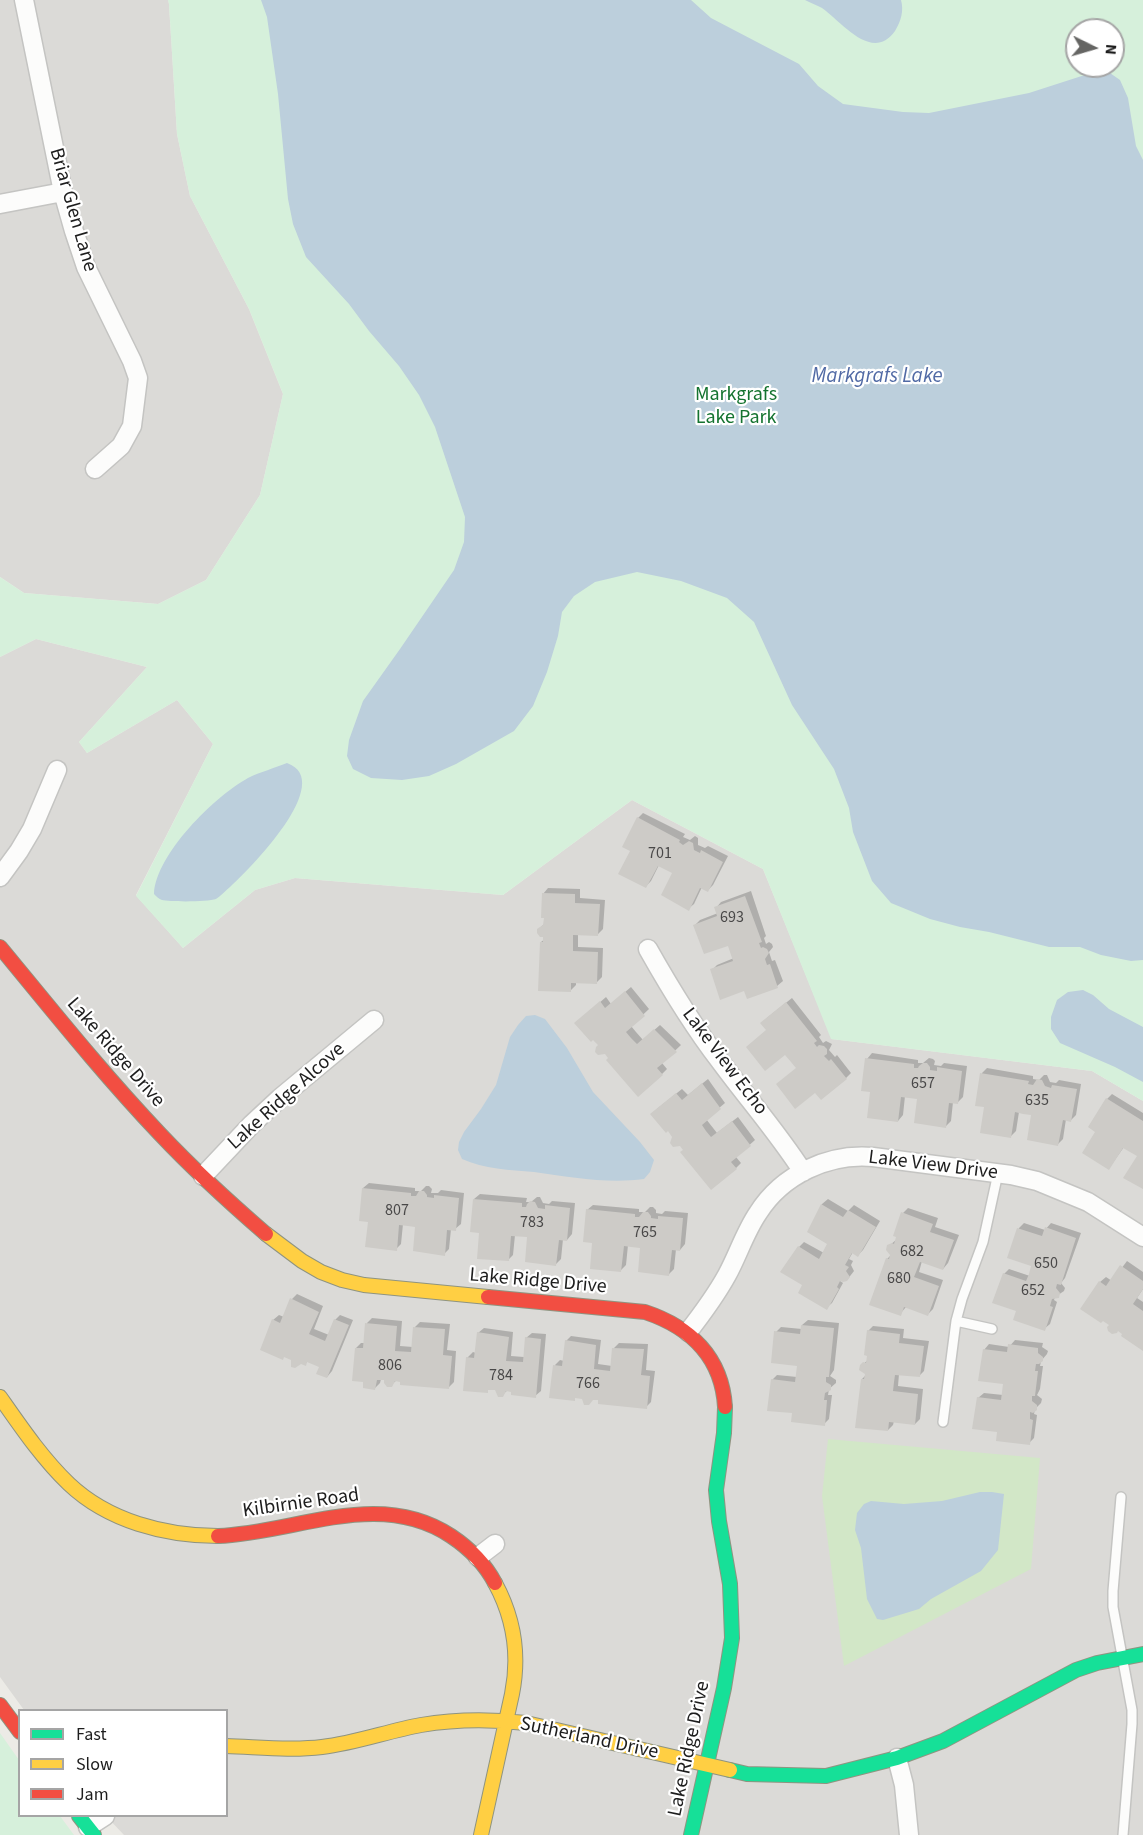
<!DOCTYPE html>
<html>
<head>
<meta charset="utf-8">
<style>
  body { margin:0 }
  #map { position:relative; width:1143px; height:1835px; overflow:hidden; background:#ecebe6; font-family:"Source Sans 3",sans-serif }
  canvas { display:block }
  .legend { position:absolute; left:18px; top:1709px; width:210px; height:108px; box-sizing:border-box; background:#fff; border:2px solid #a5a5a5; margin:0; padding:8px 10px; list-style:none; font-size:18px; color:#1d1d1d }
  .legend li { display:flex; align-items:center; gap:12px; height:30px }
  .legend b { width:30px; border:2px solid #a5a5a5 }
  .north { position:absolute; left:1065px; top:18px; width:60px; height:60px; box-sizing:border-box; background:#fff; border:2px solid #a5a5a5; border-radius:50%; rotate:95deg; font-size:16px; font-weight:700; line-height:24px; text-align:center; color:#1d1d1d }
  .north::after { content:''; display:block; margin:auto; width:21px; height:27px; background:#656563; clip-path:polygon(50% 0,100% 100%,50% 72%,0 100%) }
</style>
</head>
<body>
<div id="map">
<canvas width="1143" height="1835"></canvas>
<ul class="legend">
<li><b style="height:8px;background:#16e098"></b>Fast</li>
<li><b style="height:8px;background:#ffcf43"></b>Slow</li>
<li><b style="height:8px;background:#f24e42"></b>Jam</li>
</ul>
<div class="north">N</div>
</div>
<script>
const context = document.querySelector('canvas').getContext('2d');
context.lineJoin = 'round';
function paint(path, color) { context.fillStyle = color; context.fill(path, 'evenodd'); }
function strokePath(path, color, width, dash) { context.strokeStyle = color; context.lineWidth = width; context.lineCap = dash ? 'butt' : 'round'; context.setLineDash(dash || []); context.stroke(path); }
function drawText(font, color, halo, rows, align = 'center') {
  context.font = font + ' "Source Sans 3",sans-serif'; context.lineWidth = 4.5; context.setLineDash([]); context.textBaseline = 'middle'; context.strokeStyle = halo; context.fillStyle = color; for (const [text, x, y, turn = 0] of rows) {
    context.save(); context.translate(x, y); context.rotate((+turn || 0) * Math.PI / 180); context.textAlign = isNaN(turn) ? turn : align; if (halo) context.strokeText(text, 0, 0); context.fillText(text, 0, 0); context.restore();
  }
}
paint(new Path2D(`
  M0,0h168l1,4 8,130 13,62 59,113 34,85 -23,101 -54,85 -48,24 -134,-11 -24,-16z
  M36,639l111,28 -68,75 8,11 90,-53 36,44 -77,151 47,53 72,-58 40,-12 208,17 129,-95 131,69 69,170 260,32 51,30v734h-1019l-18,-19h120v-106h-202l-24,-33v-1020z`), '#dbdad7');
paint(new Path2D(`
  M828,1439l212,19 -9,111 -187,97 -22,-170z`), '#d2e7c7');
paint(new Path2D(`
  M168,0h975v1101l-51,-30 -261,-32 -68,-170 -131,-69 -129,95 -208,-17 -40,12 -72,58 -47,-52 77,-152 -36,-44 -90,53 -8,-11 68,-75 -111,-28 -36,18v-80l24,16 134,11 48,-24 54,-85 23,-101 -34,-85 -59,-113 -13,-62 -8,-130zM1077,30h36v36h-36z
  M0,1733l19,27 1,56h40l14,19h-74z`), '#d6f0db');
paint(new Path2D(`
  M261,0h430l20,18 88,46 19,22 25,18 60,8 26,1 100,-20 62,-20 16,-2 13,9 8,18 8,48 7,14v800l-12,1 -30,-6 -21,-8h-31l-60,-15 -29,-5 -30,-8 -39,-16 -19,-22 -19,-49 -4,-24 -15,-39 -42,-64 -38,-83 -27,-24 -46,-17 -44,-9 -42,10 -21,14 -12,16 -4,24 -11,36 -14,34 -19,25 -58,33 -27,12 -27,4 -31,-2 -18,-9 -6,-13 2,-16 14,-39 37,-52 54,-79 10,-28 1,-25 -30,-90 -16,-32 -20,-29 -30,-35 -20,-27 -43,-47 -13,-33 -5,-25 -10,-105 -11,-77z
  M805,0h96c3,11 0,21 -6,31 -23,32 -53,-9 -73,-23 -5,-3 -12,-5 -17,-8z
  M287,763c50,18 -38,107 -57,124 -4,3 -9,9 -14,12 -8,3 -46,3 -54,1 -3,-1 -6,-4 -8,-6 2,-40 60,-97 94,-116 12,-6 27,-10 39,-15z
  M1083,990l10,5 16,14 34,18v55l-28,-15 -55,-24 -9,-14v-12l6,-17 11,-8z
  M535,1015l10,4 22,29 26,44 47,50 14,18 -4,12 -6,7c-36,5 -74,-2 -110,-7 -24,-2 -50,-3 -72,-13l-4,-9 1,-8 5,-10 17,-23 15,-24 14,-48 8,-12 8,-9z
  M980,1492h12l12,2 -6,56 -17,21 -50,28 -12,10 -36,11 -6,-1 -10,-20 -6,-51 -6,-18 2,-17 7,-9 7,-3 33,3 38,-3z`), '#bccfdc');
paint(new Path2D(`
  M643,813l42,21 -2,3 7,3 5,-4 3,2v7l7,3 3,-2 20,10 -15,29 -5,5 -6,-3 -8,17 -6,5 -14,-37 -15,-7 -8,16 -5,5 -14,-36 6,-32z
  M548,888l32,1v9l25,2 -2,29 -5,5h-20v13l25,1 -1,29 -6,6 -20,-1v3l-6,6 -29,-49 4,-3 -6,-10 6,-6 -2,-29z
  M751,891l15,45 -2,2 2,6 3,-2 3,2 1,3 -4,5 3,9 3,-1 8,21 -6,5 -32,3 -33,-19 5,-5 17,-7 -5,-14 -34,-19 5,-5 18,-7 -2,-5 5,-6z
  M631,987l18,22 -18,17 5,6 7,8 17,-15 21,20 -19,18 5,6 -5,5 -52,-16 -28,-40 24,-21 5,7z
  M792,998l29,37 -2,2 4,6 3,-2 6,3 -3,6 6,7 2,-2 14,18 -5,5 -49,-10 -30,-38v-12z
  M872,1053l46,7v3h5l6,-5 4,1 2,2 -1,4 7,1 3,-3 23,3 -4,31 -6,6 -4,-1 -2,19 -6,6 -26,-29 -14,-2 -2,19 -5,6 -27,-30 -4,-32z
  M987,1068l46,8v3l6,1 5,-5h3l3,7 6,1 3,-3 22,4 -5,31 -5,5 -5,-1 -3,20 -5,5 -25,-30 -14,-2 -3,19 -5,5 -26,-30 -3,-33z
  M708,1079l17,24 -19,16 11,14 21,-16 17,23 -19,17 5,6 -5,5 -51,-19 -11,-12 -17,-28 25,-20 6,6z
  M1112,1094l31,19v75l-4,-32 -15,-9 -15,21 -12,-37 10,-32z
  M369,1183l46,5v3h6l5,-5h3l3,3 -1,4h7l3,-3 23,3 -3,31 -6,5h-4l-2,20 -5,5 -27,-29 -14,-1 -2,20 -5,5 -27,-28 -6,-33z
  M480,1194l47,4 -1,4h5l6,-5h3l3,6 6,1 3,-3 23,2 -3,31 -5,6 -4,-1 -2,20 -5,5 -28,-28 -13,-1 -2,20 -5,5 -27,-28 -7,-33z
  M828,1199l20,12 6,-6 26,16 -17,29 -5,5 -5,-3 -4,7 4,2 -2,4 3,6 -7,9 -7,1 3,2 -11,20 -6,5 -22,-23 -5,-38 5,-5 20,11 5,-9 -20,-12 13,-28z
  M593,1205l46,4v3h6l5,-5h3l3,3v3l6,1 3,-3 23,2 -3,31 -5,6 -4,-1 -2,20 -5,5 -28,-28 -13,-1 -2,20 -5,5 -27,-28 -7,-32z
  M908,1208l30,10 -3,9 24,8 -11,28 -5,6 -21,-8 -3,11 24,8 -10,29 -5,5 -22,-7 -6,7 -13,-55 5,-5 -3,-8 8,-7 6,-26z
  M1024,1223l21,7 6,-7 30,10 -16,45 -4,5 4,5 -1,3 -9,6 -1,3 3,2 -7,22 -6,5 -26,-18 -14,-37 5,-5 21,7 3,-11 -24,-8 10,-29z
  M1127,1261l16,11v17l-6,9 6,4v48l-18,-17 -14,-9 -11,-42 6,-5 6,4z
  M297,1294l26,12 -9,23 15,6 6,-15 5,-5 13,5 -21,51 -5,6 -6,-11 -13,-5 -3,3 -13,-5 -19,-39 6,-5 5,2 8,-18z
  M372,1318l30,3 -2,25 13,1 2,-20 5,-5 30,2 -3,26 9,1 -2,31 -5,5 -52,-7 -6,5 -5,-6h-5l-1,4 -5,5 -19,-40 5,-5h4l2,-20z
  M808,1320l31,3 -5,47 -4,6 6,4v3l-7,6 -1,6h4l-3,24 -5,5 -30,-12 -22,-32 5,-5 20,2 1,-13 -22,-32 5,-5 21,2v-4z
  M873,1326l31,3 -1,9 26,3 -5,30 -5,5 -20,-2 -1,12 25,3 -3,30 -5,5 -21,-3 -1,4 -5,5 -26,-51 4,-4 -5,-9 7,-6v-29z
  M484,1328l29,4 -2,24 13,1 2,-19 6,-5 14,1 -5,57 -6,5 -22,-6h-5l-6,5 -6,-6 -6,-1 -3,3 -20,-33 6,-6 3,1 2,-20z
  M571,1336l30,4 -3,24 14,2 2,-18 5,-5 29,1 -2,26 9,1 -4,31 -5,5 -46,-8 -23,-3 -3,3 -19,-34 5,-5 4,1 2,-20z
  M1015,1340l28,3 -1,4 6,4 -1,3 -6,7 -1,5h3l-3,23 -3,6 5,4 -1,4 -6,6 -1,5 3,1 -3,23 -5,5 -30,-12 -21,-33 6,-5 19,2 2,-13 -21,-32 5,-6 20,3z`), '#0003');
paint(new Path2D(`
  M637,817l43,23 -1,2 4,3 6,-4 4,2 1,7 6,3 1,-3 22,12 -15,30 -8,-4 -11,23 -28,-16 11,-22 -14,-7 -12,22 -28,-14 12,-23 -8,-4z
  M542,893l33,1v9l25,1 -2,32 -25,-1v16l25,1 -1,32 -26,-1v9l-33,-1 2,-49h3v-5h-3l-3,-4v-4l6,-4 1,-7h-3z
  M745,896l17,46 -3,1 2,5 2,-1 4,2 2,4 -4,6 2,6 3,-1 8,24 -31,11 -3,-8 -24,9 -10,-31 23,-8 -5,-15 -24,8 -11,-29 24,-9 -3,-9z
  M625,991l20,25 -19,16 5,6 6,6 17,-15 23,23 -20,16 6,7 -25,22 -32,-37 2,-2 -3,-4 -7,1 -3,-3 1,-5 2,-2 -5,-5 -2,2 -17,-19 26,-22 5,7z
  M786,1002l31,39 -3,2 3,4 2,-2 5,1 3,3v5l-3,2 5,5 2,-2 16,20 -26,21 -6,-7 -20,16 -19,-25 20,-16 -5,-6 -6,-7 -20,16 -19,-24 20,-17 -6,-7z
  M865,1058l49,6v4h4l1,-2 4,-3h4l3,4v3l7,1v-4l25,4 -4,33 -9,-1 -3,25 -32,-5 3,-24 -16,-2 -3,25 -31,-4 3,-26 -9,-1z
  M980,1073l49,8 -1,3 5,1 4,-6 5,1 3,6 6,2 1,-3 25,4 -6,33 -8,-2 -5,26 -31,-6 4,-25 -8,-1 -8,-2 -4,26 -31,-5 4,-26 -9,-1z
  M702,1083l19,26 -19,16 4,6 5,6 21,-16 19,25 -20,16 6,7 -26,21 -31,-38 3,-2 -3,-4 -7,1 -3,-4 2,-6 -4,-6 -2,2 -16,-19 26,-21 6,7z
  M1106,1098l37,23v68l-20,-11 14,-22 -14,-8 -14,22 -27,-17 13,-21 -7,-5z
  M362,1188l49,5v3h5l3,-5h5l3,4v2l7,1v-3l25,3 -3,33 -9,-1 -2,26 -32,-5 2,-24 -7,-1 -9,-1 -2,26 -32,-4 3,-25 -9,-1z
  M473,1199l49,4v4h4l1,-3 3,-3 5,1 3,6 7,1v-4l25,3 -3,33 -8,-1 -3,26 -31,-4 2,-25 -16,-1 -2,25 -32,-2 2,-26 -9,-1z
  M821,1204l22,13 5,-7 28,17 -18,30 -6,-4 -7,12 4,2 -3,4 4,6 -3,4 -4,1 -3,-1 -3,6 2,2 -12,21 -29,-17 4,-8 -22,-13 18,-26 21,13 8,-15 -20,-12z
  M586,1209l49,5v3h4l4,-5h5l3,4v2l7,1v-3l25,2 -3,33 -8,-1 -3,26 -31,-4 2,-24 -9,-1 -7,-1 -3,26 -31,-3 2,-26 -9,-1z
  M901,1212l32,12 -3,8 24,8 -11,30 -23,-8 -6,15 25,9 -11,30 -24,-9 -3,9 -32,-11 17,-47 3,1 1,-4 -4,-5 1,-5 5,-2 2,1 2,-7 -3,-1z
  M1045,1227l31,11 -15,47 -4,-1 -1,4 4,5 -1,5 -7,1 -2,7 3,1 -8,24 -32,-11 3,-9 -24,-8 11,-30 23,8 3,-7 2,-8 -24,-8 10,-30 25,8z
  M1120,1265l23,16v8l-10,15 10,7v40l-22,-15 1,-2 -4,-3 -1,2 -5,1 -4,-3 -1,-4 2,-2 -6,-4 -2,2 -21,-14 19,-28 7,5z
  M290,1298l29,14 -10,22 16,7 9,-22 15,6 -22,53 -11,-4 3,-7 -12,-5 -1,4 -5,-2 -6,4 -4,-1v-7l-7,-3 -1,3 -23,-10 12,-31 8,4z
  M365,1323l32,3 -2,25 16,1 2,-25 32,2 -2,26 9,1 -3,33 -49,-4v-3l-5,-1 -3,6h-5l-3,-4v-3h-7l-2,10 -12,-2v-6l-11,-1 3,-33h8z
  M801,1325l33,3 -5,49h-3v5l5,3v5l-6,3 -1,7h3l-2,26 -34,-4 1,-9 -25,-2 4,-32 24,3 2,-16 -26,-3 3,-32 26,3z
  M867,1330l33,4 -1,9 25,3 -4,31 -25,-2 -1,7 -1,9 25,3 -3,31 -26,-3 -1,9 -33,-3 6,-49h3l1,-5 -6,-4 1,-5 3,-3 3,1 1,-7 -3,-1z
  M477,1332l32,5 -3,24 17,1 2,-25 16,2 -5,59 -25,-3v-3l-5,-1 -3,6h-5l-3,-7h-7v3l-25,-2 3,-34 8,1z
  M565,1340l31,5 -2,24 16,2 2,-23 32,1 -3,26 9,1 -3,33 -49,-5v-4h-5l-4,5h-5l-2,-6 -7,-1v3l-26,-3 4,-33 9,1z
  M1008,1344l30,4v5l5,4v4l-4,3h-3l-1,7h3l-3,25h-3v5l5,4v5l-4,3 -3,-1v7l3,1 -3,25 -34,-4 1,-9 -25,-3 5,-32 24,3 2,-16 -25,-3 5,-32 24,3z`), '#cdcbc7');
const lane = new Path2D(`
  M956,1321l36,8
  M943,1422l13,-101 6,-22 21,-57 15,-69
  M1121,1497l-8,94v16l19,103v14l-9,111`);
const street = new Path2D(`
  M24,0l39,192 11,39 12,36 46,94 6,17 -6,48 -11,20 -26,23
  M0,204l63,-12
  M0,877l19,-26 13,-22 25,-59
  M648,949c22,39 45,77 72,112 28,38 58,72 83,111
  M203,1176l49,-52 28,-26 94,-78
  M688,1332c14,-18 28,-37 39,-57 11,-20 18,-43 31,-62 24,-38 70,-60 115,-56l138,18 26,6 51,21 55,35
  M478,1557l17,-13
  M897,1758l7,27 5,50
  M88,1827l17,-11`);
const fast = new Path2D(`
  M730,1770l17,4 79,2 71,-18 46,-17 133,-71 21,-7 46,-9
  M79,1816l15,19
  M691,1835l33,-147 8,-50 -2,-54 -11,-63 -3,-31 8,-57 1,-26`);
const slow = new Path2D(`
  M266,1234l36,27 19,11 21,8 22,5 124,12
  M0,1397c21,30 42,61 69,87 39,37 96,52 149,52
  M226,1746c32,1 64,5 96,1 34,-4 66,-16 99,-22 35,-6 70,-6 105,-2l204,47
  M481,1835l31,-141c8,-40 2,-76 -17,-111`);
const jam = new Path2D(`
  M0,947c52,63 103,127 160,187 33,35 69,68 106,100
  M488,1297l157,15c45,15 77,45 80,95
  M218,1536c78,-3 161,-48 233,0 18,12 34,28 44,47
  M0,1705l20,27`);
strokePath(lane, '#c4c4c2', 12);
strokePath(street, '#c4c4c2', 21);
strokePath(fast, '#8f9480', 16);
strokePath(slow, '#8f9480', 16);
strokePath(jam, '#8f9480', 16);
strokePath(lane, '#fcfcfb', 9);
strokePath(street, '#fcfcfb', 18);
strokePath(fast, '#16e098', 14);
strokePath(slow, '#ffcf43', 14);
strokePath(jam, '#f24e42', 14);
drawText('16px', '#494848', null, [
  ["701",660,854],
  ["693",732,918],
  ["657",923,1084],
  ["635",1037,1101],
  ["807",397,1211],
  ["783",532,1223],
  ["765",645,1233],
  ["682",912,1252],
  ["650",1046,1264],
  ["680",899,1279],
  ["652",1033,1291],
  ["806",390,1366],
  ["784",501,1376],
  ["766",588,1384]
]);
drawText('20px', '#1d1d1d', '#fff', [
  ["Briar Glen Lane",72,210,74],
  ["Lake Ridge Drive",115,1053,49],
  ["Lake View Echo",724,1062,53],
  ["Lake Ridge Alcove",287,1097,-42],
  ["Lake View Drive",933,1166,7],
  ["Lake Ridge Drive",538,1282,5],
  ["Kilbirnie Road",301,1504,-8],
  ["Sutherland Drive",589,1739,12],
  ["Lake Ridge Drive",690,1749,-78]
]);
drawText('20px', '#14732f', '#fff', [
  ["Markgrafs",736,396],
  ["Lake Park",736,419]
]);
drawText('italic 21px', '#516aa5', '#fff', [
  ["Markgrafs Lake",877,377]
]);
</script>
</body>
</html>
